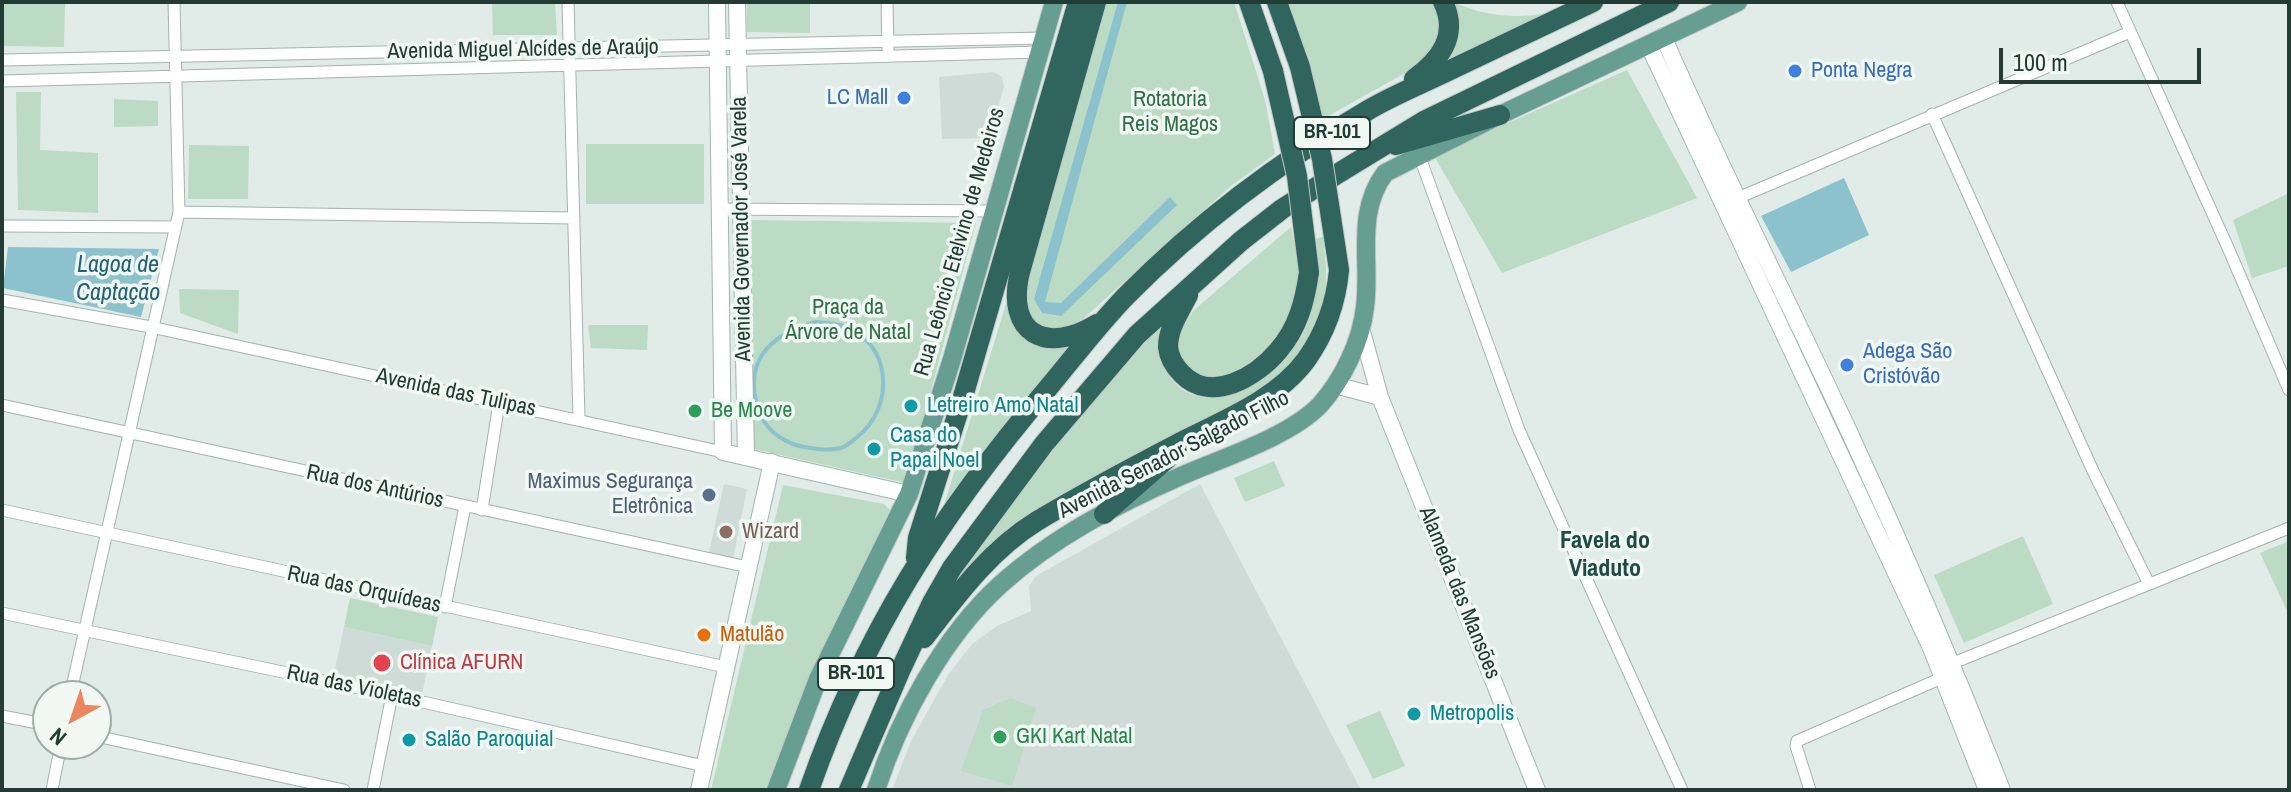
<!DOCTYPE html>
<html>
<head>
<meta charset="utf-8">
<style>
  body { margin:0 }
  #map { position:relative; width:2291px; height:792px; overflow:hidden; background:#e1ebe7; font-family:"Archivo Narrow",sans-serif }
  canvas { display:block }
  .frame { position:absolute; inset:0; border:4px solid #223b35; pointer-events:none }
  .north { position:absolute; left:32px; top:680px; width:80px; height:80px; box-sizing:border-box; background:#f1f8f4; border:2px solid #9eaca8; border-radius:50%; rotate:220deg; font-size:22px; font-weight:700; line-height:32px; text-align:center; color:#223b35 }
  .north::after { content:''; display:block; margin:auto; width:28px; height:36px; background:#eb855e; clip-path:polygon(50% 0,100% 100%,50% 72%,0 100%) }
  .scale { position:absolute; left:1999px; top:48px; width:202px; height:36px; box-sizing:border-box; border:4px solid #223b35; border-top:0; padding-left:10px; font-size:24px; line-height:28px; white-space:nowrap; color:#223b35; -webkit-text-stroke:6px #f1f8f4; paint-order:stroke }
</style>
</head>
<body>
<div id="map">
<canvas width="2291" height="792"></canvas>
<div class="frame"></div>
<div class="north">N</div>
<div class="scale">100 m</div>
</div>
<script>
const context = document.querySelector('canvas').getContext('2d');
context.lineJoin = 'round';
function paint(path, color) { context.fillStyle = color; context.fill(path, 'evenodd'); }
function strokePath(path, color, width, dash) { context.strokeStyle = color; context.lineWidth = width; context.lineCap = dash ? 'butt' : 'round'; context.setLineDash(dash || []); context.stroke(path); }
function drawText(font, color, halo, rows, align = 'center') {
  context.font = font + ' "Archivo Narrow",sans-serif'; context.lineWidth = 7; context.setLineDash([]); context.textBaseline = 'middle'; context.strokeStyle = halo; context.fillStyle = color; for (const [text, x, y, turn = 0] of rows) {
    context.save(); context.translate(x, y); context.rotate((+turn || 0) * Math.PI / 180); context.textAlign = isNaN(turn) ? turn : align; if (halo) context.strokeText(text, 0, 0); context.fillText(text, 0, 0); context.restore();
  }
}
paint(new Path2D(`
  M994,72l8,5 2,9 -14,52 -48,1 -3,-62z
  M724,484l23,5 -14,69 -24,-5z
  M1200,484l161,306h-469l19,-49 37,-66 24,-31 25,-18 34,-15 -2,-25 7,-10z
  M344,627l88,19 -11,53 -88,-20z`), '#cfdbd6');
paint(new Path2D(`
  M4,2h61l-1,45 -60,-1z
  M492,2h63l2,33h-64z
  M1103,2h131l31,98 10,54 -44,32 -147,132 -16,11 -34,-2 -17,-27z
  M1284,2h151l9,16 -14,41 -107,60z
  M1452,2c34,14 64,18 100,10l-109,51z
  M747,3h63v30l-63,-1z
  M1627,70l70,128 -195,75 -68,-117z
  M16,92h25l-1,58 58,3v60l-80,-3z
  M114,99l44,2v25l-44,1z
  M704,144v60h-118v-60z
  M189,145l60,1 -1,53h-60z
  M2289,193v73l-37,12 -19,-58z
  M750,220l226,3 -70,260 -157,-35z
  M1291,227c5,23 10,45 6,68 -6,39 -44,80 -83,84 -7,1 -19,-1 -24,-6 -6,-5 -10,-15 -13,-21l4,-22 13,-20z
  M1323,237c1,14 4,29 3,42 -2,111 -134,143 -210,192 -54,35 -106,75 -158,113l-8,-7 130,-160 79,-90 8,8 -9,11c18,91 113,45 144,-10 16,-30 16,-64 12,-97z
  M179,289l60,1 -1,44 -58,-21z
  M1007,301c9,36 28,53 66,44l-133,173z
  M588,325h60l-1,25 -56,-2z
  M1274,461l11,25 -40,16 -11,-24z
  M783,485l101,19 6,6 -87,186 -38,94h-54z
  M2023,536l30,68 -89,39 -30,-68z
  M2289,541v74l-29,-62z
  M350,598l88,19 -6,29 -88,-19z
  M1010,698l26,10 -24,78 -51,-15 22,-61z
  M1380,711l25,55 -32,13 -27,-54z`), '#bbdbc4');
paint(new Path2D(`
  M1118,2h9l-82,300 16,1 109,-106 7,8 -116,111 -19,-3 -8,-14z
  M1844,178l25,57 -78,37 -30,-56z
  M8,247l151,2 -18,68 -138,-29z`), '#8bc2ce');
strokePath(new Path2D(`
  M816,322c8,1 17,1 24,3 53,15 56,83 16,113 -5,4 -9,8 -15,10 -12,3 -24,1 -37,-1 -17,-3 -35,-14 -43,-31 -21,-51 6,-81 55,-94z`), '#8bc2ce', 4);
const street = new Path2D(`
  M568,2l11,416
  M887,2l1,47
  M2117,2l112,248 60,140
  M2,60l1042,-22
  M2,81l1038,-29
  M1932,114l161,357 56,113
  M1419,155l100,275 163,360
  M1733,200l397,-168
  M720,209l273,2
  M179,212l395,6
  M2,226l173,1
  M2,300l149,27 572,125
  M2,405l746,162
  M2,510l724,157
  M482,510l17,-107
  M445,607l20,-101
  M2,613l390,82 312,71
  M1953,663l336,-135
  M70,696l109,-484 -5,-210
  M2,716l46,9
  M96,736l248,54
  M52,790l9,-46
  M373,790l19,-95
  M1810,790l-14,-44 1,-5 147,-64`);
const secondary = new Path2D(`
  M717,2l6,450 186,42
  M737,2l9,454
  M1663,36c59,136 127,268 189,402 54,116 104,233 150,352
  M1648,44l283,604 56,142
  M1361,328l19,69 157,393
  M1335,385l45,12
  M699,790l73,-328`);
const primary = new Path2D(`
  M776,790l42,-111 91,-185 43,-135 102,-357
  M876,790c23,-72 68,-154 124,-205 52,-47 117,-81 181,-109 41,-18 108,-39 139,-71 23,-26 41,-63 45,-98 6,-46 -10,-94 20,-134l115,-58 238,-113`);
const highway = new Path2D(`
  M1096,2l-76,270c-15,62 26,83 77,52
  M1249,2l24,69
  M1277,2l23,65
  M1414,79c27,-20 45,-44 29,-77
  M1396,145l104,-30
  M1188,295c-8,16 -20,33 -20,52 1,10 7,20 14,27 29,30 74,3 96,-23 20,-23 27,-50 31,-79
  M1104,514l63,-55
  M916,558l2,-20 44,-138 116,-398
  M924,638c33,-43 66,-88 113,-117 45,-27 92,-52 138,-76 44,-23 101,-44 131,-85 20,-28 30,-57 33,-90
  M809,790c55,-157 132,-276 239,-402 26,-31 50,-63 78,-92 71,-72 156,-136 244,-187 24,-14 51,-25 76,-37 49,-23 98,-47 147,-70
  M849,790l51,-119 32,-68 20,-35 92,-124 93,-109 104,-94 41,-32 55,-35 87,-53 245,-119`);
strokePath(street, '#a4b3ae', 13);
strokePath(secondary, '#a0b6af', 18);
strokePath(primary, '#c1c8c6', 20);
strokePath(highway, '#c1c8c6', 22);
strokePath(street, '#fff', 11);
strokePath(secondary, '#fff', 16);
strokePath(primary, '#679e92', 18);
strokePath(highway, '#2f655c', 20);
const highwayBridge = new Path2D(`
  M1300,67l22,92 17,111
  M1273,71l24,105 12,96`);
strokePath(highwayBridge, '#c1c8c6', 22, []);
strokePath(highwayBridge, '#2f655c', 20);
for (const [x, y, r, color] of [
  [1795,71,8,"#3f7fe0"],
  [904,98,8,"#3f7fe0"],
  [1847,365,8,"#3f7fe0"],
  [911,406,8,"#0f9aa8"],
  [695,411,8,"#2e9e5b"],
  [874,449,8,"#0f9aa8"],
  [709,495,8,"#5c6f8a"],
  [726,532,8,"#8d6e63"],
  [704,635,8,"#e8710a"],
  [382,663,10,"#e0444e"],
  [1414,714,8,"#0f9aa8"],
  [1000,737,8,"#2e9e5b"],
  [409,740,8,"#0f9aa8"]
]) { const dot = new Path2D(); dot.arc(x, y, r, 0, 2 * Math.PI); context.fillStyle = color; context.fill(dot); strokePath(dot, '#f1f8f4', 3); }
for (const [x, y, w] of [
  [1332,133,76],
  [856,674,76]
]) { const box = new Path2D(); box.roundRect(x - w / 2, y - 16, w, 32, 6); context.fillStyle = '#f1f8f4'; context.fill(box); strokePath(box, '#223b35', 2); }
drawText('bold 20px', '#223b35', null, [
  ["BR-101",1332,133],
  ["BR-101",856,674]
]);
drawText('22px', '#223b35', '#f1f8f4', [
  ["Avenida Miguel Alcídes de Araújo",523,50,-1],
  ["Avenida Governador José Varela",742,229,-91],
  ["Rua Leôncio Etelvino de Medeiros",960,242,-74],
  ["Avenida das Tulipas",456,393,12],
  ["Avenida Senador Salgado Filho",1174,455,-27],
  ["Rua dos Antúrios",375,487,12],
  ["Rua das Orquídeas",364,590,12],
  ["Alameda das Mansões",1459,593,68],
  ["Rua das Violetas",354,687,12]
]);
drawText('22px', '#366cbe', '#f1f8f4', [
  ["Ponta Negra",1811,71],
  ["LC Mall",888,98,"right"],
  ["Adega São",1863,352],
  ["Cristóvão",1863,377]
], 'left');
drawText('22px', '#2e6f49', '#f1f8f4', [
  ["Rotatoria",1170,100],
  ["Reis Magos",1170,125],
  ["Praça da",848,308],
  ["Árvore de Natal",848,333]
]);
drawText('22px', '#0d838f', '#f1f8f4', [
  ["Letreiro Amo Natal",927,406],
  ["Casa do",890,436],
  ["Papai Noel",890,461],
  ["Metropolis",1430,714],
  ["Salão Paroquial",425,740]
], 'left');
drawText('22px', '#27864d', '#f1f8f4', [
  ["Be Moove",711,411],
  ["GKI Kart Natal",1016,737]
], 'left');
drawText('22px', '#4e5e75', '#f1f8f4', [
  ["Maximus Segurança",693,482],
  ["Eletrônica",693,507]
], 'right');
drawText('22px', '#785e54', '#f1f8f4', [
  ["Wizard",742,532]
], 'left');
drawText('22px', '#c56008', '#f1f8f4', [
  ["Matulão",720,635]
], 'left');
drawText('22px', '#be3a42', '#f1f8f4', [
  ["Clínica AFURN",400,663]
], 'left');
drawText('italic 24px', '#1f6374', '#f1f8f4', [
  ["Lagoa de",118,266],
  ["Captação",118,294]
]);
drawText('bold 24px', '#1f4c42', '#f1f8f4', [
  ["Favela do",1605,542],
  ["Viaduto",1605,570]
]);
</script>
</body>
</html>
